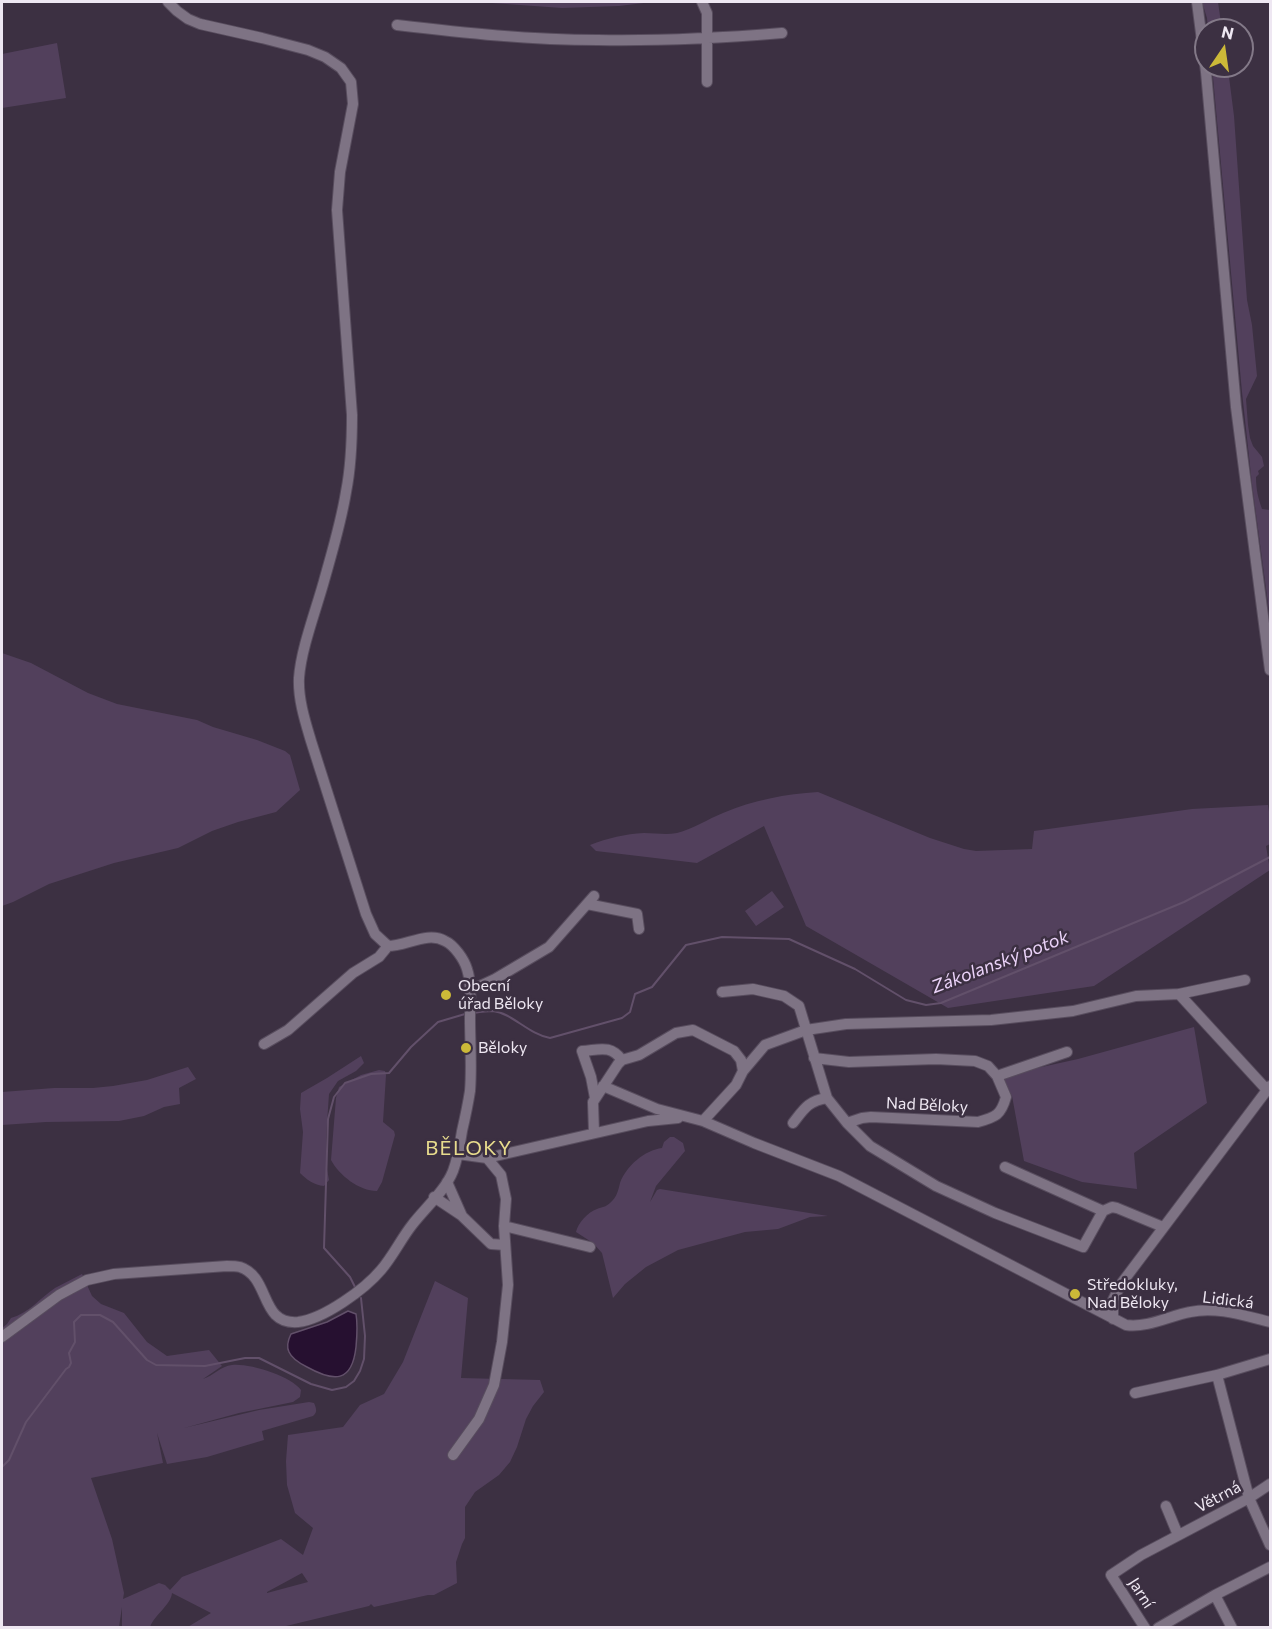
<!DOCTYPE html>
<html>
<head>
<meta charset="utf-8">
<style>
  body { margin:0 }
  #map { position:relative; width:1272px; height:1629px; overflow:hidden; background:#3c3042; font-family:Commissioner,sans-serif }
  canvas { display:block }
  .frame { position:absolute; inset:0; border:3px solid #eee7f2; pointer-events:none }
  .north { position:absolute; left:1194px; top:18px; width:60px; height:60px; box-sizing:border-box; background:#3c3042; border:2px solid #837988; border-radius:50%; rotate:13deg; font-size:16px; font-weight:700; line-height:24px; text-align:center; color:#eee7f2 }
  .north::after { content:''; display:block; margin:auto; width:21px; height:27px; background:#ccb938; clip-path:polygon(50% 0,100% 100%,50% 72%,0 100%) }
</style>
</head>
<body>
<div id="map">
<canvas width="1272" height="1629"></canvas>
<div class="frame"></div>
<div class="north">N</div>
</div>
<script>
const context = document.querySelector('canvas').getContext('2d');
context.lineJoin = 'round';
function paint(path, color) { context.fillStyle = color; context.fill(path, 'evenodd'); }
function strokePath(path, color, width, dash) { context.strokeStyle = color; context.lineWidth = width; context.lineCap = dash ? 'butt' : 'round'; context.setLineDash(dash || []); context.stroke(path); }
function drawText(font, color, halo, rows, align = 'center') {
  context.font = font + ' Commissioner,sans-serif'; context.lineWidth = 5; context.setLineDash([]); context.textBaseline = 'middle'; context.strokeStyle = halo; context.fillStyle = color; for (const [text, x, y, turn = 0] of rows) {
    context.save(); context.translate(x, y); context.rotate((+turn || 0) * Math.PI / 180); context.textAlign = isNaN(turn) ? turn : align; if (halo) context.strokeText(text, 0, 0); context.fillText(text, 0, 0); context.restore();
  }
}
paint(new Path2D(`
  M478,2h174l-33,4 -57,2z
  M1202,2h16l4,28h-14l-1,-12z
  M57,43l9,55 -64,10v-54z
  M1212,66h17l2,9 -2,2 5,39 13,184 5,25 5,51 -11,23 2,26 2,13 3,8 9,11 2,9 -6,5 1,3 -3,3c0,12 2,21 6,32l8,1v108l-18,-134 -10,-92z
  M2,653l29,10 57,30 29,11 80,16 16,7 44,13 28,11 5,4 10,35 -24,22 -38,10 -26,9 -34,17 -64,15 -65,21 -36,18 -11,4z
  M818,792l112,46 34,11 12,2 56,-2 2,-18 158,-22 76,-4 2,13v26l-4,2 4,24 -176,116 -146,22 -142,-82 -42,-100 -67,37 -101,-12 -6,-6c18,-7 35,-11 54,-12 11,0 22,2 33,0 16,-4 31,-14 46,-20 30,-13 63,-19 95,-21z
  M772,891l12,16 -28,19 -11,-15z
  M1194,1027l13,76 -73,50 3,36 -55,-7 -58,-21 -12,-65 -11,-20 77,-17z
  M361,1056l3,7 -8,8 -18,10 -9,13 -3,44v26l3,16 -5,6c-10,-1 -17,-6 -24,-13l3,-41 -3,-23 1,-16 26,-15z
  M188,1067l8,12 -17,9 1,16 -16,3 -20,9 -25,5 -73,1 -44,3v-33l52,-4h39l20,-2 34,-6z
  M379,1070l6,1 1,4 -3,47 11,9 1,4 -13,47 -5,9c-18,0 -38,-16 -46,-31l5,-62 3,-11 22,-12z
  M670,1137h4l9,6 2,8 -29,35 -6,16 7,-12 3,-1 168,27 -18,1 -32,12 -33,3 -67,18 -32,17 -21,17 -12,14 -11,-45 -9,-10 -17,-11c2,-9 12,-20 21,-23 5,-2 9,-2 13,-6 7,-6 8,-12 10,-20 6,-17 25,-33 42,-35l2,-6z
  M82,1274l10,22 9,8 23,9 23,29 20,14 42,-6 13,16 -19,13c10,-3 18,-13 29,-14 17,-2 59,11 69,25l-1,7 -7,5 -54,11 -55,15 75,-18 50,-8 5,1c2,5 4,9 -1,13l-51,15 2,9 -57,17 -40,7 -10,-31 6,30 -72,15 21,61 12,54 -1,6 36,-16 6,2 5,5 12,-13 99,-38 22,16 10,-27 -18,-15 -8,-28 -1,-24 2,-26 55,-8 17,-22 24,-11 19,-32 32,-81 33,17 -7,80 79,2 4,12 -11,14 -7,13 -9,28 -7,15 -11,13 -24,17 -10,15v31l-3,6 -6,18 1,21 -23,12h-6l-54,12 -3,-3 -2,2 -87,21 -96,1 25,-15 -39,-20c-1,12 -17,21 -22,34h-28v-20l-3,20h-117v-299l5,-4 4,-6c18,-5 29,-20 44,-30 9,-5 18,-9 27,-14zM302,1573l6,9 -41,11v-1z`), '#52405c');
const water = new Path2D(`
  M348,1311l8,3c2,12 1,22 0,33 -4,36 -22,35 -49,20 -6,-3 -15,-8 -18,-15 -3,-6 -1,-12 2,-18l36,-12z`);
paint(water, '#261030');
strokePath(water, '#62506a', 1.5);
strokePath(new Path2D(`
  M474,1013c6,-1 13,-2 19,-2 19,2 35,23 57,27l72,-20 8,-6 5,-18 17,-7 34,-42 36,-8 67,2 66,30 51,31 20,5 15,-2 243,-101 86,-45
  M356,1289l-6,-12 -26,-29 4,-129 6,-22 11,-14 26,-9 18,-1 22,-26 27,-25 27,-8
  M2,1467l7,-7 17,-38 40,-53 3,-2 2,-4 -2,-10 6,-11 -1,-20 7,-7h19l13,7 34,38 9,5 49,1 40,-8h14l52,26 21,6 14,-3 8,-6 6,-10 4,-12 1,-23 -4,-38`), '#62506a', 2);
const minor = new Path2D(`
  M702,2l5,11v69
  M1197,2l9,70 30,335 34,263
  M397,25c67,8 134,15 201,15 62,1 123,-2 184,-7
  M587,904l50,10 2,15
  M470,988l10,-2 15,-7 54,-32 45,-51
  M722,992l31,-3 31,7 15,10 28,92 20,25 23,23 66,40 59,27 88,34 20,-36 9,-4 5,1 46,19
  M1179,994l66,-14
  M264,1044l24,-14 65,-57 26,-16 9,-11
  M814,1058l35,4 87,-3 39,2 13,5 9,10 9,21c-5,18 -10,20 -28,25l-107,-5 -9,1 -15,5
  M997,1076l70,-24
  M603,1086l54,23 46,12 51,22 85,33 287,149c22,3 43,-9 64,-13 27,-6 55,4 80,10
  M595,1098l-4,-21 -9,-26c17,-1 28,-7 40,9
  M703,1121l33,-36 7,-14 22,-26 41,-15 40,-6 145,-4 82,-9 63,-15 43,-2 88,96
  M793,1123c11,-14 15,-22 34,-25
  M594,1133l-1,-31 25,-38 4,-4 17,-5 37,-22 17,-3 41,21 7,9 2,11
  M458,1154l29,4 161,-37 30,-3
  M1005,1167l98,44
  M447,1182l15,34 29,28 14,1
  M434,1197l27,18
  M504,1226l86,21
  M1113,1319v-19l8,-16 149,-198
  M2,1337l57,-42 28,-15 27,-6 113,-8c4,0 9,0 13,1 31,10 19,58 58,55 26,-3 67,-33 83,-52 12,-14 20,-31 31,-45 13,-17 33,-34 41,-54 5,-13 7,-27 9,-40 3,-13 6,-27 8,-40 2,-24 0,-49 0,-72 0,-16 2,-35 -3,-50 -3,-10 -13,-24 -22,-28 -17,-10 -39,5 -57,5l-13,-12 -9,-20 -55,-173c-6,-20 -13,-42 -12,-63 2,-29 17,-68 25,-97 8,-29 17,-58 22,-89 5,-25 6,-51 6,-77l-15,-205 3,-38 13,-68 -2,-22 -10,-14 -16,-11 -17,-7 -46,-12 -62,-14 -12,-5 -11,-8 -9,-9
  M1217,1375l32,123 21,47
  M1135,1393l82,-18 53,-16
  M453,1455l26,-36 15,-34 8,-43 6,-57 -4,-59 2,-27 -5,-24 -14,-17
  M1166,1506l12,29
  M1145,1628l-34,-53 30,-20 108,-57 21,-14
  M1158,1628l57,-33
  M1232,1628l-17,-33 55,-28`);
strokePath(minor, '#584d5e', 12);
strokePath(minor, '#7e7384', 10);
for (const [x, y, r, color] of [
  [446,995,6,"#ccb938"],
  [466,1048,6,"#ccb938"],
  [1075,1294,6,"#ccb938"]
]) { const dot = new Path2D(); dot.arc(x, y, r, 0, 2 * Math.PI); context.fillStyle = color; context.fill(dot); strokePath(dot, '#3c3042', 2); }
drawText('16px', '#eee7f2', '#3c3042', [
  ["Obecní",458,986],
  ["úřad Běloky",458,1004],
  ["Běloky",478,1048],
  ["Středokluky,",1087,1285],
  ["Nad Běloky",1087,1303]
], 'left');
drawText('16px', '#eee7f2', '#3c3042', [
  ["Nad Běloky",927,1105,3],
  ["Lidická",1228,1300,7],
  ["Větrná",1218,1497,-28],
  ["Jarní",1141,1593,57]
]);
drawText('italic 18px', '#ebd3f9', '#3c3042', [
  ["Zákolanský potok",1000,962,-21]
]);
context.letterSpacing = '1.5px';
drawText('20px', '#e8dc8d', '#3c3042', [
  ["BĚLOKY",469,1148]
]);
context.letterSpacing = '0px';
</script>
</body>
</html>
